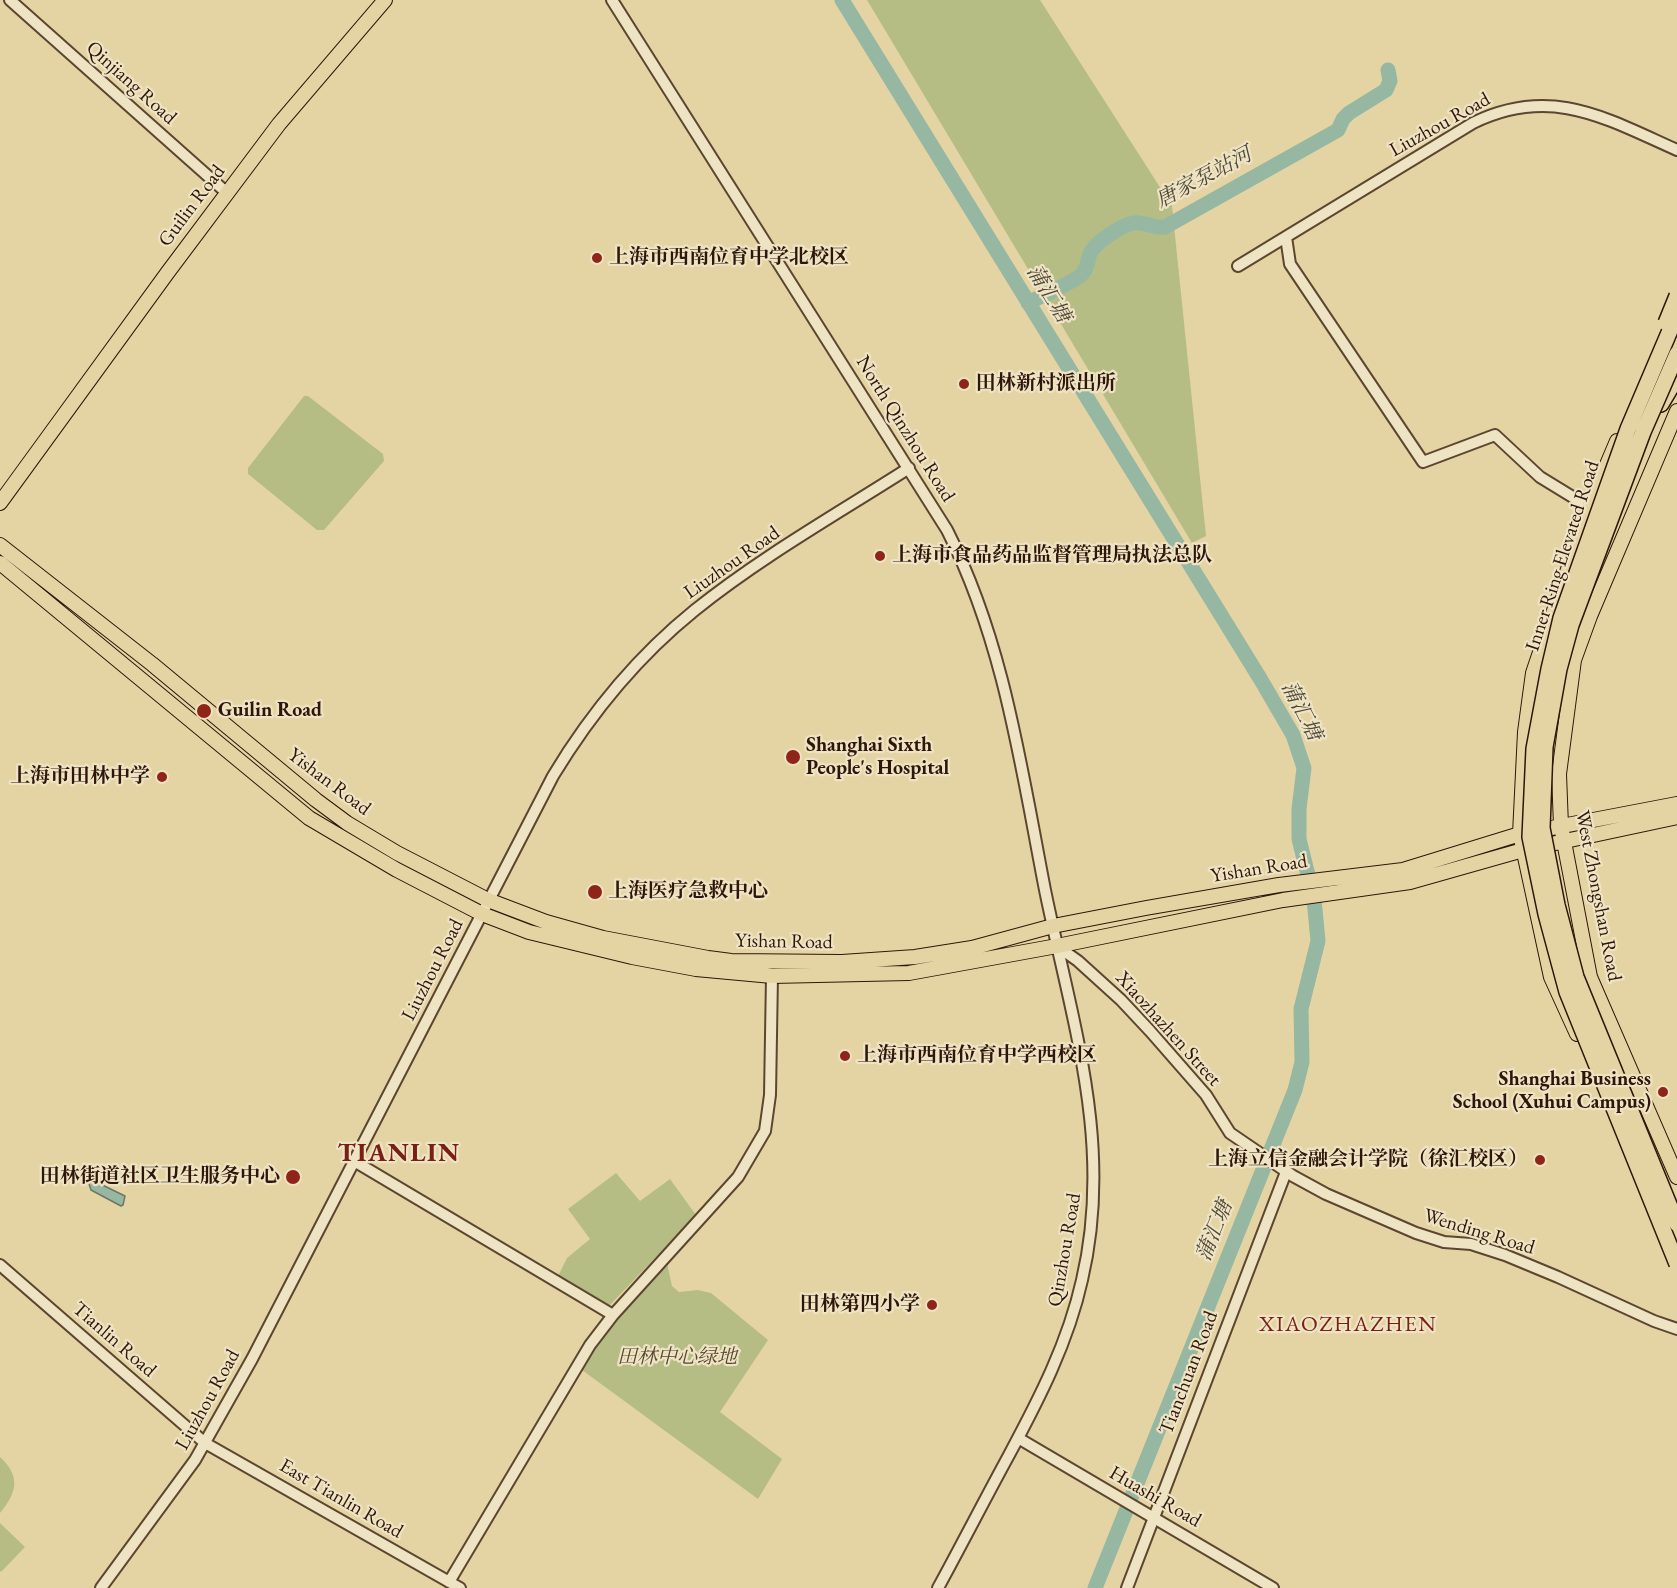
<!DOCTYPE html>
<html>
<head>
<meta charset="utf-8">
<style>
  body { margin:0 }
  canvas { display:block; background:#e5d4a3 }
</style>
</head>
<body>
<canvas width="1677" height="1588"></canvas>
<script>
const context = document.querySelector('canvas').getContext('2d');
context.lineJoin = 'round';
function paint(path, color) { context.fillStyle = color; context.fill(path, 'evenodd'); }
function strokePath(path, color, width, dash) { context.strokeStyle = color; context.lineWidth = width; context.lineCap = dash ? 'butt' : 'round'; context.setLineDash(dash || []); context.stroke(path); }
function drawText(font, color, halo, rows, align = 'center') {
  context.font = font + ' "EB Garamond","Noto Serif SC",serif'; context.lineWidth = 4.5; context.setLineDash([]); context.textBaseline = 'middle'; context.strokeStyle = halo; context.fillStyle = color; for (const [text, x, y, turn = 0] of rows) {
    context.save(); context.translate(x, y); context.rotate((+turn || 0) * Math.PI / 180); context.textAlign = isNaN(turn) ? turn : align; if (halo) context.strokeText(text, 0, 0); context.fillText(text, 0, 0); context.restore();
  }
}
paint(new Path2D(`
  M867,0h173l132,206 34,330 -14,7z
  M304,396h4l75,58 1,7 -60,69h-7l-69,-56v-6z
  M616,1173l24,28 30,-22 26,36 -87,91 -51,-30 9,-18 23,-19 -22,-30z
  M667,1263l5,23 7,6 19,-2 13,3 57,47 -48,72 62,47 -24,40 -176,-129 28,-45z
  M0,1457c21,19 17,36 0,56z
  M0,1523l25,24 -24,25 -1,-1z`), '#b5bd85');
const water = new Path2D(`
  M92,1180l33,16 -2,9 -2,1 -30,-16 -2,-6z`);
paint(water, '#96b8a3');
strokePath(water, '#6d7766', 1.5);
strokePath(new Path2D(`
  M842,0l419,680 32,55 11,33 -5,41v30l15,60 4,42 -17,68 1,53 -7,28 -200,498
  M1028,303c13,-7 44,-20 53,-28 7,-6 6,-14 9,-21 4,-11 33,-30 44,-31 12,-2 18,6 31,4l173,-97 5,-11 6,-6 37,-23 4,-9 -2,-11`), '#96b8a3', 15);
const minor = new Path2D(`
  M10,0l217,193
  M612,0l335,530c57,112 74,237 98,360 27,132 69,255 37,390 -14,63 -43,119 -73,175 -24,44 -47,89 -71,133
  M1286,237l4,27 133,198 72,-27 45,42 49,30
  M1238,266l235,-143c78,-38 132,-5 204,27
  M1057,946l21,15 43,39 29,31 56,64 24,38 63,43 33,18 90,39 28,9 27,2 34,11 53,22 96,44 23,8
  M354,1161l259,154
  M0,1265l205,178 255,145
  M1018,1438l255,150
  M449,1582l141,-237 23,-30 125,-138 27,-46 5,-36 2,-119
  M101,1588l94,-128 57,-101 301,-583c38,-63 85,-120 142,-166 66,-53 142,-96 214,-142
  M1127,1588l159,-416`);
const major = new Path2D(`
  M1677,411l-87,205 -16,44 -15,114 2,52 29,151 87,200
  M0,503l168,-231 111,-148 106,-124
  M0,545l152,119 164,136 31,23 50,30 91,47 58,22 57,16 105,20 23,3 111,1 73,-5 57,-9 81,-22 93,-18 133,-23 124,-15 117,-36 157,-30
  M0,563l309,255 88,52 85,44 47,18 103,25 64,12 76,7 137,-3 148,-27 226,-46 127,-18 113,-32 154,-33
  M1577,1034l-26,-57 -31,-143 5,-102 8,-59 56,-166 28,-66`);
const highway = new Path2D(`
  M1661,404l16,-27`);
strokePath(minor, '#5c4630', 14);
strokePath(major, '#2f160a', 16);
strokePath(highway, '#2f160a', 18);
strokePath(minor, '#eee3c3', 10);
strokePath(major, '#e5d4a3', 14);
strokePath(highway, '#e5d4a3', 15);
const highwayBridge = new Path2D(`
  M1677,314l-49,115 -67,189 -12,51 -15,80 -4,88 16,77 21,78 110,272
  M1666,323l11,-27
  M1677,354l-34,78 -72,193 -12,44 -14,78 -3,81 15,77 19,72 101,247`);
strokePath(highwayBridge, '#2f160a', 18, []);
strokePath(highwayBridge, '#e5d4a3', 15);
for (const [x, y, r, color] of [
  [597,258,6,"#8f2418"],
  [964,384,6,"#8f2418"],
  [880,556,6,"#8f2418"],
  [204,711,8,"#8f2418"],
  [793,757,8,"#8f2418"],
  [162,777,6,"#8f2418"],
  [595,892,8,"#8f2418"],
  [845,1056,6,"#8f2418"],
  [1663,1092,6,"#8f2418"],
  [1540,1160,6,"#8f2418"],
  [293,1177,8,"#8f2418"],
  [932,1305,6,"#8f2418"]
]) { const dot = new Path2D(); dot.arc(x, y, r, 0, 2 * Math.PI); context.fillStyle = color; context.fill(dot); strokePath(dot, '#eee3c3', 2); }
drawText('20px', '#2f160a', '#eee3c3', [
  ["Qinjiang Road",131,83,42],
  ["Liuzhou Road",1440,125,-29],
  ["Guilin Road",192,206,-53],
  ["North Qinzhou Road",905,429,58],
  ["Inner Ring Elevated Road",1563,556,-72],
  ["Liuzhou Road",732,563,-35],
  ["Yishan Road",329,782,37],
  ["Yishan Road",1259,869,-9],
  ["West Zhongshan Road",1598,896,79],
  ["Yishan Road",784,942,1],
  ["Liuzhou Road",433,970,-63],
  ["Xiaozhazhen Street",1168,1029,48],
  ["Wending Road",1479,1232,17],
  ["Qinzhou Road",1065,1250,-80],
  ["Tianlin Road",114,1340,41],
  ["Tianchuan Road",1189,1373,-69],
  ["Liuzhou Road",208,1400,-61],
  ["Huashi Road",1155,1497,30],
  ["East Tianlin Road",341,1499,30]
]);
drawText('bold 20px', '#2f160a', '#eee3c3', [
  ["上海市西南位育中学北校区",609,258],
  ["田林新村派出所",976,384],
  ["上海市食品药品监督管理局执法总队",892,556],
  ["Guilin Road",218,711],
  ["Shanghai Sixth",806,746],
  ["People's Hospital",806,769],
  ["上海市田林中学",150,777,"right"],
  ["上海医疗急救中心",608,892],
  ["上海市西南位育中学西校区",857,1056],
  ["Shanghai Business",1651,1080,"right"],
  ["School (Xuhui Campus)",1651,1103,"right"],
  ["上海立信金融会计学院（徐汇校区）",1528,1160,"right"],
  ["田林街道社区卫生服务中心",280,1177,"right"],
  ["田林第四小学",920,1305,"right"]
], 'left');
drawText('italic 20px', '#57482f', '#eee3c3', [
  ["田林中心绿地",677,1358]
]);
drawText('italic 21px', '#4e4738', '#eee3c3', [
  ["唐家泵站河",1204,178,-28],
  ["蒲汇塘",1048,294,58],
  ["蒲汇塘",1301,711,63],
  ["蒲汇塘",1215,1231,-68]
]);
context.letterSpacing = '1.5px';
drawText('22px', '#7a1f14', '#eee3c3', [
  ["XIAOZHAZHEN",1348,1325]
]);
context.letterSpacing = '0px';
context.letterSpacing = '1.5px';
drawText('bold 26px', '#7a1f14', '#eee3c3', [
  ["TIANLIN",399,1154]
]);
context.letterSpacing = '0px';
</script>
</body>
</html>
